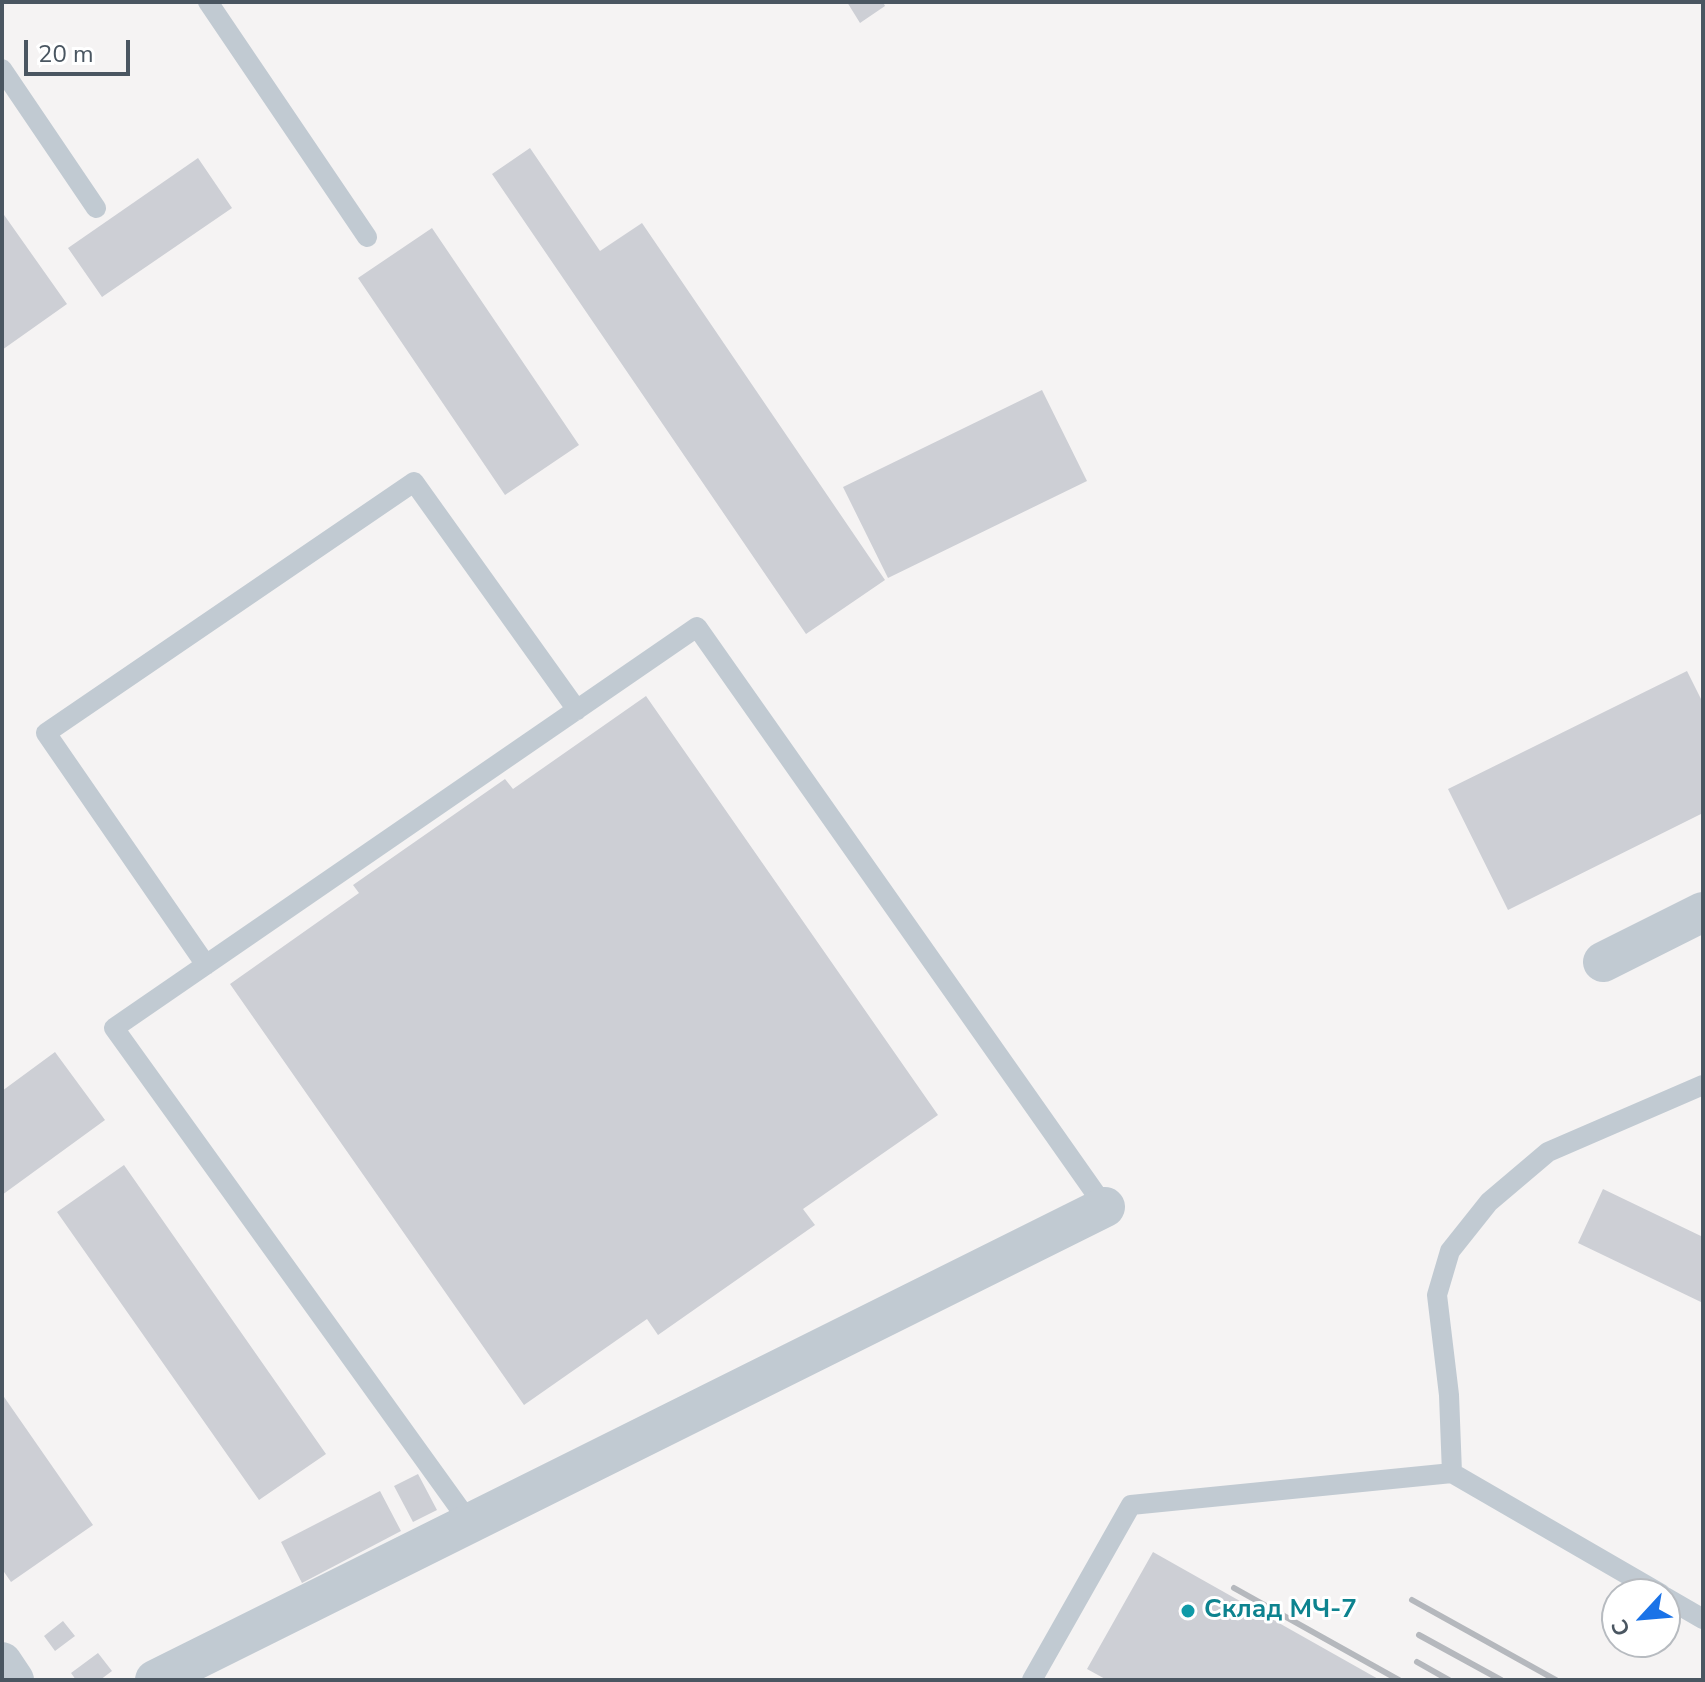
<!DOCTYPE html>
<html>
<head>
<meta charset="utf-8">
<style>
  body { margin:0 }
  #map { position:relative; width:1705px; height:1682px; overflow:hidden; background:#f5f3f3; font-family:"Nunito Sans",sans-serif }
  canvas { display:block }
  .frame { position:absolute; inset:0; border:4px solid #4a5661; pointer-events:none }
  .north { position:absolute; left:1601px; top:1578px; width:80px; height:80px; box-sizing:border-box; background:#fff; border:2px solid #b7bbc0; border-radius:50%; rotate:244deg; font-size:22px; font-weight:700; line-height:32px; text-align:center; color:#4a5661 }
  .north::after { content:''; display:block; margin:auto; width:28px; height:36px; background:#1a73e8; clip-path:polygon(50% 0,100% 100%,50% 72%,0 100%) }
  .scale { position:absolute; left:24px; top:40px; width:106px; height:36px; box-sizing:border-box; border:4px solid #4a5661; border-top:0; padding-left:10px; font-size:24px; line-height:28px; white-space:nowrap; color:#4a5661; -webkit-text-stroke:6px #fff; paint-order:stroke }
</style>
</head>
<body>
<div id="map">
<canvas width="1705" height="1682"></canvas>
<div class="frame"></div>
<div class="north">С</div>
<div class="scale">20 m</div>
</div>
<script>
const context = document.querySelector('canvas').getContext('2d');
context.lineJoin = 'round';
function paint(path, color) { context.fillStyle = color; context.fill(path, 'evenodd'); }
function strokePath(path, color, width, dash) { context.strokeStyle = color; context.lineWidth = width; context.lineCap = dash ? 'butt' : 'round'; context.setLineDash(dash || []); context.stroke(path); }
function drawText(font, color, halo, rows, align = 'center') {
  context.font = font + ' "Nunito Sans",sans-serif'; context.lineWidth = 6; context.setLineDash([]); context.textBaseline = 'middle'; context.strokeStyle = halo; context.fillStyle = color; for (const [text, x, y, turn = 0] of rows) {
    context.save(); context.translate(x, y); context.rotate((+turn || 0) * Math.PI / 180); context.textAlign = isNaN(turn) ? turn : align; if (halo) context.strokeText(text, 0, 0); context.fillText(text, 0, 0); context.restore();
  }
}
paint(new Path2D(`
  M847,2h36l2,4 -25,17z
  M530,148l70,103 42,-28 243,357 -79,54 -314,-460z
  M198,158l34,50 -130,89 -34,-49z
  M2,212l65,92 -65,46z
  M432,228l147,217 -74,50 -147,-217z
  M1042,390l45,91 -199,97 -45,-91z
  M1687,671l16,32v110l-195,97 -60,-121z
  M646,696l292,419 -135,94 12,16 -157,110 -11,-16 -123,86 -294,-421 129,-91 -6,-8 152,-106 8,10z
  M55,1052l50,68 -103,75v-104z
  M124,1165l202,289 -67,46 -202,-288z
  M1603,1189l100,48v66l-125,-60z
  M2,1394l91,131 -82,57 -9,-13z
  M418,1474l19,36 -24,12 -19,-36z
  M380,1491l21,40 -99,52 -21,-41z
  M1153,1552l227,128h-273l-20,-11z
  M63,1621l12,15 -20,15 -11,-15z
  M98,1653l14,18 -12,9h-24l-5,-7z`), '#cdcfd5');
strokePath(new Path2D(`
  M208,2l159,235
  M2,69l94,139
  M206,965l-160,-232 368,-251 163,228
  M470,1523l-356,-495 583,-401 408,580
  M1661,1594l-209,-121 -3,-78 -12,-100 13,-44 39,-49 59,-50 155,-67
  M1665,1597l38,22
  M1032,1680l99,-175 321,-32`), '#c1cad2', 20);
strokePath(new Path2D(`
  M1603,962l100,-50
  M2,1662l12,18
  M155,1680l950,-473`), '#c1cad2', 40);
strokePath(new Path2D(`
  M1234,1588l165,92
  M1412,1600l144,80
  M1419,1635l82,45
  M1417,1662l32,18`), '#b5b8bd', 6);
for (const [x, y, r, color] of [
  [1188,1611,8,"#0f9aa8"]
]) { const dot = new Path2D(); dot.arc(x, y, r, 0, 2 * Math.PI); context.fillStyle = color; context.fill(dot); strokePath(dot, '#fff', 3); }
drawText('bold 26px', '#0d838f', '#fff', [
  ["Склад МЧ-7",1204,1611]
], 'left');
</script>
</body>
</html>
